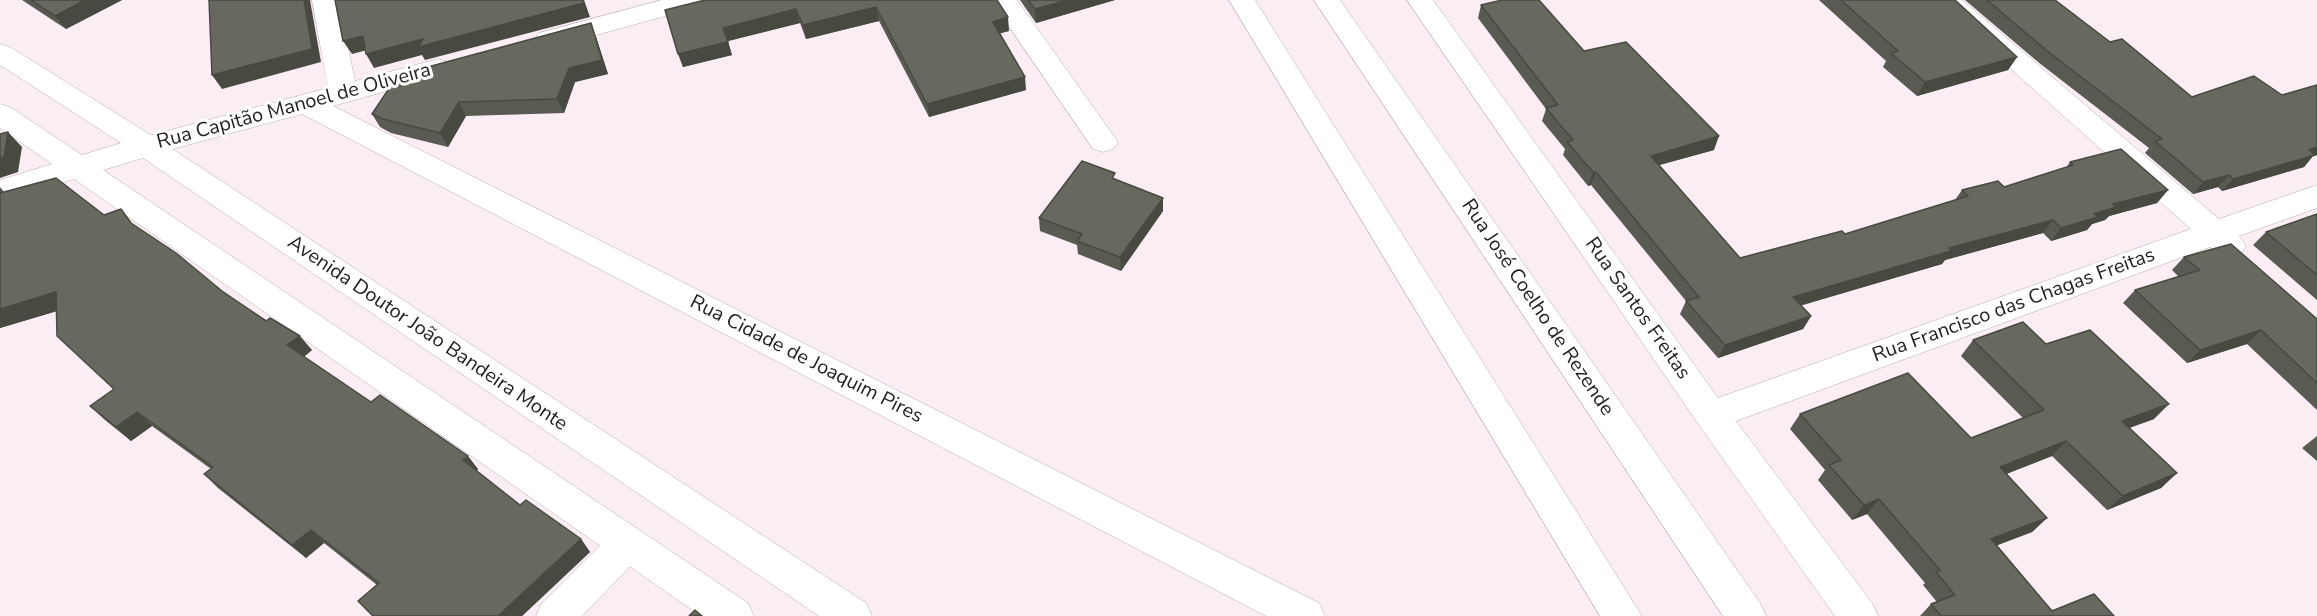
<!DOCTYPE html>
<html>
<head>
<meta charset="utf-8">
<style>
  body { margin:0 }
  canvas { display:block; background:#faeef4 }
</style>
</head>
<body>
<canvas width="2317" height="616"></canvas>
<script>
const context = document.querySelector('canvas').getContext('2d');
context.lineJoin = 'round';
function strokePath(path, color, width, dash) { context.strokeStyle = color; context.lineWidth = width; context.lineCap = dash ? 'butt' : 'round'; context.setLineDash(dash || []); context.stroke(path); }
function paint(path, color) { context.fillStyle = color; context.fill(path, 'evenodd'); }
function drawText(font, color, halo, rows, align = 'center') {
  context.font = font + ' "Nunito Sans",sans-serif'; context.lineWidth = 6; context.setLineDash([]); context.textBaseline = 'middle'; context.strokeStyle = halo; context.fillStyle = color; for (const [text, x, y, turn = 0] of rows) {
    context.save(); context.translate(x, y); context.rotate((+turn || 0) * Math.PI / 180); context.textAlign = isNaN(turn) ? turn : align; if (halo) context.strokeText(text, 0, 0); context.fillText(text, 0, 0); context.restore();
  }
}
const minor = new Path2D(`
  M312,0h26l17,81 83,-22 10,3 4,6 -4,6 -115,32 986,497 6,13h-59l-964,-502 -155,42 -10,-3 -5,-7 5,-7 191,-51z
  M662,0h44l-4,6 -153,42 -10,-3 -4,-6 4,-6z
  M991,0h26l96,135 5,7 -5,7 -10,3 -10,-3z
  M1229,0h26l387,616h-42z
  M1314,0h26l420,603 6,13h-43z
  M1407,0h26l285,398 473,-169 -258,-229h29l257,219 98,-34v23l-78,28 7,10 -5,8c-13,4 -20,2 -31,-7l-474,174 136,182 6,13h-43l-136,-191z
  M627,527l13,5 6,12 -6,12 -58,60h-46l6,-13 72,-71z`);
const primary = new Path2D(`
  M0,44l10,3 147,92 709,464 6,13h-53l-676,-458 -40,12 645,433 6,13h-53l-627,-437 -74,23v-22l52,-16 -52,-36v-24l10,3 72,48 39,-12 -121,-78z`);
strokePath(minor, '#b8adb2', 1);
strokePath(primary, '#b8adb2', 1);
paint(minor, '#fff');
paint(primary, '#fff');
paint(new Path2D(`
  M22,0h100l-56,29z
  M997,0l12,31 -9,2 26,57 -97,27 -50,-96 -73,18 -6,-16 -72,18 4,14 -49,12 -18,-57z
  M1020,0h95l-79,23z
  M1819,0h136l62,57 -9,13 -91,26 -34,-29 3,-6z
  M1965,0h90l55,42 82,55 90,-2 35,-10v70l-4,1 -9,11 -82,24 -4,-4 -25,7 -48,-41 4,-5 -111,-86z
  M1481,5l103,46 130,99 -55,15 81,93 105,-24 110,-34 7,-10 42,-3 62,-19 4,-6 98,28 -11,13 -48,13 -4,4 -13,4 -5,6 -36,11 -8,-8 -98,27 -3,4 -141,41 10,11 -8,13 -85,29 -38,-44 6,-13 -95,-116 -3,1 -25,-31 2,-6 -23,-28 4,-12 -68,-91z
  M596,37l12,37 -33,8 -11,31 -98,3 -18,31 -57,-14 -11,-6 -8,-13z
  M1116,180l47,31 -42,60 -43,-17 -1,-9 -37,-14 -1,-13z
  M0,187l4,5 100,23 31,11 87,65 90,59 -8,7 67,45 107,67 -1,2 43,34 61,34 9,13 -68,64h-149l4,-31 -53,-42 -18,15 -88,-70 -14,-14 7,-5 -59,-43 -21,15 -26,-21 -15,-14 24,-17 -58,-78 -56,17z
  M2317,214v86l-64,-55 13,-13z
  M2184,257l133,62v91l-70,-66 -60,19 -64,-60 12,-13 44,-13 -7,-7z
  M1973,340l73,4 108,75 -25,9 48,45 -16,15 -54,22 -55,-54 -46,18 41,44 -15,14 -35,13 55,66 62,5h-194l11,-12 6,-2 -14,-17 2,-2 -58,-69 -15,6 -34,-40 7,-10 -35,-41 10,-15 171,24 52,-20 -62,-62z
  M2317,436v25l-15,-13z`), '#595a52');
paint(new Path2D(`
  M85,0h37l-56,29 -11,-13z
  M304,0h6l11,62 -99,27 -10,-14z
  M583,0h1l6,17 -165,43 -3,-5 -48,13 -8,-14 57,-15z
  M1068,0h47l-79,23 -1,-14z
  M876,7l3,14 -73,18 -3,-14z
  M796,9l4,14 -72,18 -5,-13z
  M1008,17l1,14 -15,4 -1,-13z
  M591,23l5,14 12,37 -33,8 -11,31 -7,-14 12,-31z
  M363,36l8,13 -19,5 -9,-13z
  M728,42l4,13 -49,12 -5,-13z
  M2017,57l-9,13 -91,26 8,-14z
  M1025,77l1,13 -97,27 -2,-13z
  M459,102l7,14 -18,31 -8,-14z
  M8,132l14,15 -4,25 -18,6v-20z
  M1719,136l-5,14 -69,19 6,-13z
  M2317,147v8l-4,1 -9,11 -82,24 11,-12z
  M1593,172h3l-5,13 -3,1z
  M2229,175l-11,12 -25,7 10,-12z
  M2168,190l-11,13 -48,13 -4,4 -13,4 -5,6 -36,11 10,-13 52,-24z
  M1163,198v13l-42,60 -1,-14z
  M2053,220l-10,13 -98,27 -3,4 -156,46 7,-13 156,-49z
  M56,292l15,15 -71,21v-19z
  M1811,316l-8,13 -85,29 7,-13z
  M2261,330l-14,14 -60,19 13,-13z
  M300,336l12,14 -13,10 -12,-15z
  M2169,404l-15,15 -47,17 15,-15z
  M137,412l15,14 -21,15 -15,-14z
  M2066,441l-14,15 -66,26 14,-15z
  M468,456l10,13 -5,5 -10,-14z
  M2177,473l-16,15 -54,22 16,-14z
  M1879,499l-12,15 -15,6 12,-15z
  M2047,518l-15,14 -55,21 14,-14z
  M311,530l13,13 -18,15 -14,-13z
  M581,539l9,13 -68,64h-24z`), '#484a42');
const building = new Path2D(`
  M31,0h54l-30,16z
  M209,0h95l8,49 -100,26z
  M335,0h248l1,3 -166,44 5,-8 -57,15 -3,-18 -20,5z
  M705,0h292l11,17 -15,5 32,55 -98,27 -51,-97 -73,18 -7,-16 -73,19 5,14 -50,12 -13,-44z
  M1028,0h40l-33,9z
  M1502,0h37l45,51 42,-9 93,94 -68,20 89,102 102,-27 3,3 123,-38 -6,-6 36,-9 6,6 69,-22 -3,-3 51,-13 47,41 -55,14 3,3 -22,7 4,3 -37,11 -8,-8 -104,28 2,3 -158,46 18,19 -86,29 -39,-44 13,-4 -103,-125h-3l-26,-30 6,-2 -27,-32 12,-3 -77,-100z
  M1841,0h114l62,57 -92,25 -34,-29 7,-2z
  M1987,0h68l55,42 12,-3 70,58 62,-21 28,19 35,-10v62l-8,3 6,5 -82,24 -4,-4 -26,7 -48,-41 7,-2 -116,-89z
  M591,23l11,37 -33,8 -12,31 -98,3 -19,31 -57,-14 -11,-5 26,-39z
  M8,132l-4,25 -4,1v-24z
  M1082,161l33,12 -3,5 51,20 -43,59 -43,-16 5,-7 -43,-16z
  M56,178l48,37 17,-6 10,14 45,30 46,38 44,30 4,-3 30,18 -13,9 84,57 9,-7 88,61 -5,4 57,45 6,-5 55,39 -83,77h-125l-15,-15 21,-18 -68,-53 -19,15 -88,-71 9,-7 -76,-55 -21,15 -26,-21 24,-17 -57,-53 -1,-44 -56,17v-116z
  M2317,214v61l-51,-43z
  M2231,244l86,75v64l-56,-53 -61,20 -65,-60 65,-20 -16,-13z
  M2023,322l23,22 44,-14 79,74 -47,17 55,52 -54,23 -57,-55 -66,26 47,51 -56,21 61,72 42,-17 20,22h-173l-10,-12 24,-9 -19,-23 4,-2 -61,-71 -15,6 -35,-40 12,-5 -41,-46 108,-41 63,65 73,-28 -71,-70z
  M695,610l7,6h-13z`);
paint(building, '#67695f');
strokePath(building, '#484a42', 1.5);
drawText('20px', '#231f21', '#fff', [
  ["Rua Capitão Manoel de Oliveira",294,107,-15],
  ["Rua Francisco das Chagas Freitas",2014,306,-20],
  ["Rua José Coelho de Rezende",1537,308,56],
  ["Rua Santos Freitas",1637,309,55],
  ["Avenida Doutor João Bandeira Monte",427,334,34],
  ["Rua Cidade de Joaquim Pires",806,360,27]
]);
</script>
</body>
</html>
